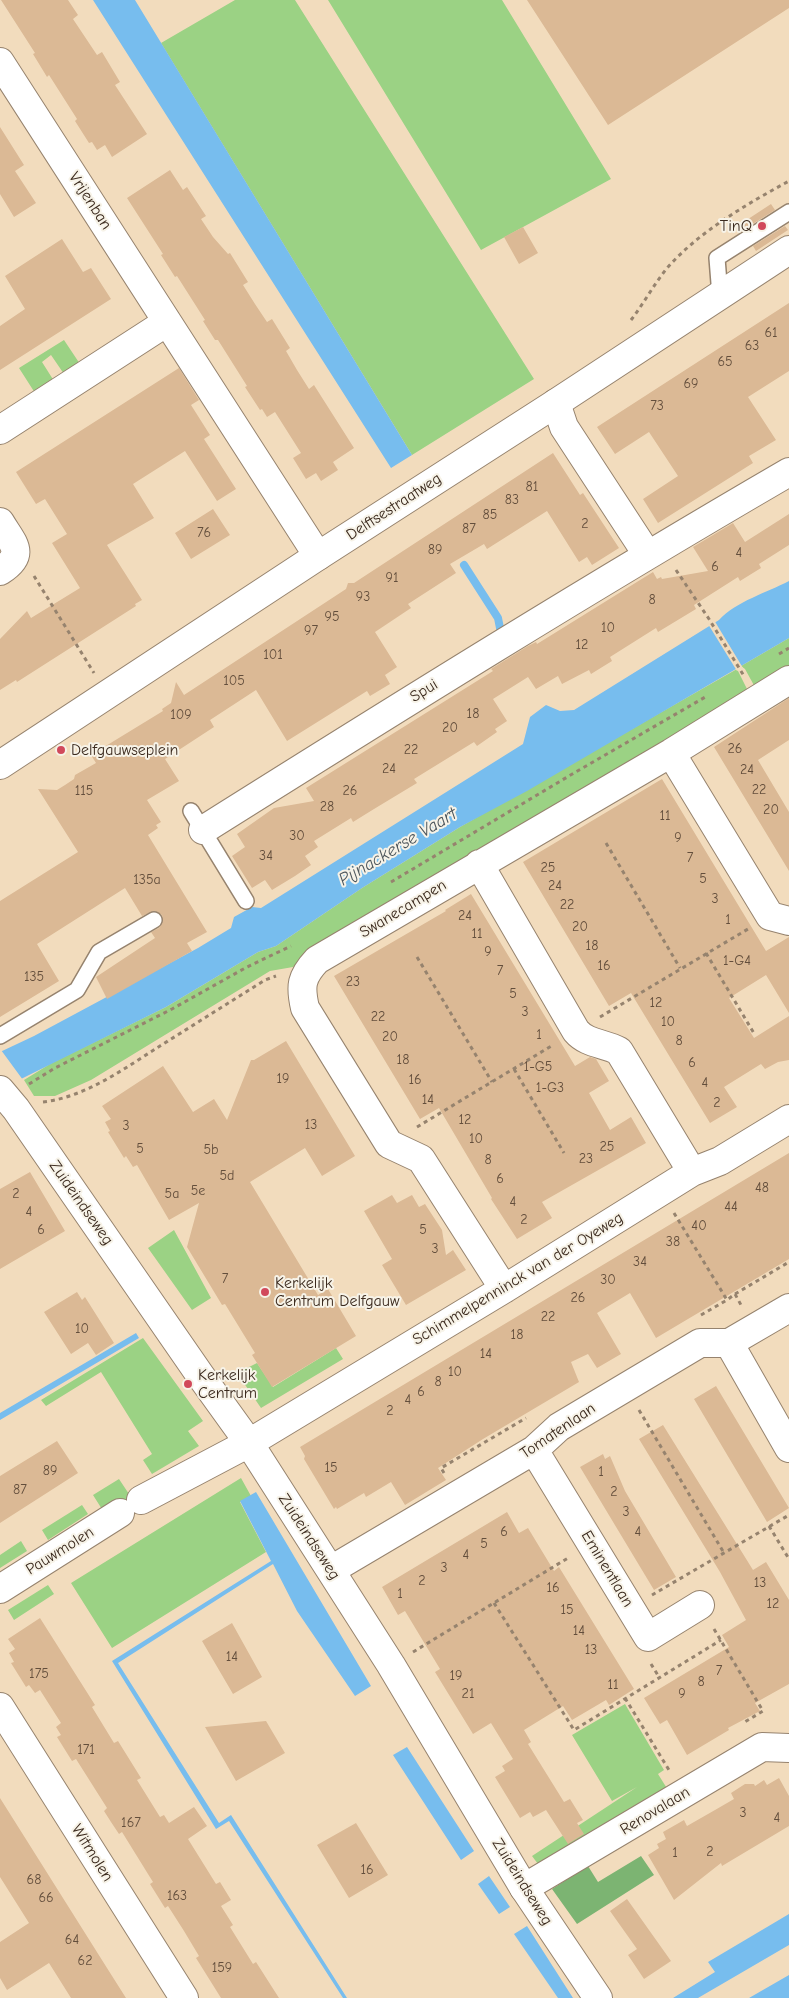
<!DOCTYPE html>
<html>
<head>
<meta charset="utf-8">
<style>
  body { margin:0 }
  canvas { display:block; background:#f2dcbd }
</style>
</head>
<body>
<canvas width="789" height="1998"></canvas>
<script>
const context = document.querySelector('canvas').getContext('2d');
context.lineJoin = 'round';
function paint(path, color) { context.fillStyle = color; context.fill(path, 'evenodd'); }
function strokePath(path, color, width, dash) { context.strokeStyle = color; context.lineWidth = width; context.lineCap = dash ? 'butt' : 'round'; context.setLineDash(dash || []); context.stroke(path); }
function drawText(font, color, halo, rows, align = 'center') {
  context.font = font + ' "Comic Neue",sans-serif'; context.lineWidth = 4; context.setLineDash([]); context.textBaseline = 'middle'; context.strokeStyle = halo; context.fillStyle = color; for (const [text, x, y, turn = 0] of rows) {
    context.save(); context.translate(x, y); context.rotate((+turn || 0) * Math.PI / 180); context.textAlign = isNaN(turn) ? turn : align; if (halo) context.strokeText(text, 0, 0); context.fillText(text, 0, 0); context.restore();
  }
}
paint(new Path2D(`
  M235,0h60l239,379 -122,76 -251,-412z
  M328,0h174l109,179 -130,71z
  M64,340l16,24 -16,10 -13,-19 -9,7 12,19 -19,12 -16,-25z
  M789,638v31l-33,20 -11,-20 -4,-3z
  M737,669l12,24 -456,274 -23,4 -179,109 -36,16h-21l-10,-16 26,-16 116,-57 92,-55 18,-6 86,-58 98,-61z
  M174,1230l37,68 -19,12 -44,-62z
  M143,1338l60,83 -15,10 11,15 -47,28 -9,-14 9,-6 -51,-82 -55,34 -5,-6z
  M336,1348l7,11 -82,49 -24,-35 20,-10 16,24z
  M241,1478l10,18 -11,6 26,50 -154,96 -41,-65z
  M119,1479l12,18 -26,17 -12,-19z
  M82,1505l6,9 -40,26 -6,-10z
  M21,1541l6,10 -27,17v-13z
  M48,1585l6,9 -40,26 -6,-10z
  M625,1704l39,66 -6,4 10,16 -130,74 -6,-8 105,-69 -25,14 -40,-66z`), '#9bd284');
paint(new Path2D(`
  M641,1856l13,19 -77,49 -25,-35 36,-23 10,16z`), '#7cb472');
paint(new Path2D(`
  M93,0h42l277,455 -21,13z
  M789,581v57l-262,153 -67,36 -98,61 -86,58 -18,6 -92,55 -145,72 -21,-27 34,-16 164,-88 33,-20 3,-11 18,-10 9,1 262,-164 7,-27 16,-12 14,6 14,-1 145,-90c18,-19 47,-27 70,-39z
  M136,1333l3,5 -139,82v-7z
  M256,1492l115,194 -16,10 -58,-85 -24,-47 -155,99 101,160 12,-8 116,183h-4l-114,-177 -13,8 -104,-168 159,-100 -31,-60z
  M407,1747l67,104 -13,9 -68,-105z
  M489,1876l21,31 -11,7 -21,-30z
  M789,1914v31l-91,53h-25l42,-26 -7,-10z
  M527,1926l46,72h-15l-44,-64z
  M789,1975v23h-40z`), '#77bdee');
paint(new Path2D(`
  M714,620l29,48 -6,3 -29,-47z
  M1,1050l22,30 -23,14v-43z`), '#f2dcbd');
strokePath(new Path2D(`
  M464,565l34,53 4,20`), '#77bdee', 8);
paint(new Path2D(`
  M1,0h67l10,15 -5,4 24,36 5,-3 18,30 -5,3 32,49 -35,23 -7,-12 -8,5 -5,-8 -3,1 -14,-22 2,-2 -28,-44 -2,2 -14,-23 2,-1z
  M527,0h262v8l-181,117z
  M0,127l24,38 -9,6 21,32 -22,14 -14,-23z
  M170,170l13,20 4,-3 19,29 -5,3 12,18 15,17 2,-1 18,29 -5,3 12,19 12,18 5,-3 18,29 -4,3 11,19 12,19 5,-4 40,63 -21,14 5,8 -17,11 -5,-8 -10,6 -13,-21 8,-5 -26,-41 -8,5 -5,-8 -2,1 -15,-23 2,-1 -29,-46h-3l-12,-19 2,-1 -28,-44 -2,1 -14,-22 2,-1 -36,-56z
  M771,204l4,6 -32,20 -4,-5z
  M785,226l3,4 -32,21 -3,-5z
  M523,227l15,26 -19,11 -15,-27z
  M62,239l21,33 8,-4 20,31 -111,71v-44l25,-17 -20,-33z
  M789,303v68l-41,26 28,43 -27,16 4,7 -95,60 -15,-24 35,-23 -29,-44 -34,22 -18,-27z
  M179,368l20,32 -8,5 19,30 -6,4 32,50 -19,12 -32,-50 -52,33 21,34 -47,27 35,55 -7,4 1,2 -25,16 -94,60 -1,-2 -16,10v-51l27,-28 4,7 49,-30 -28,-45 15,-9 -22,-35 -9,5 -20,-32z
  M553,453l27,42 3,-2 36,55 -27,17 -5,-8 -8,5 -32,-51 -60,38 -3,-5 -34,20 6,9 -48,31 3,4 -36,24 22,35 -12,8 5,9 -20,12 -3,-5 -80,50 -31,-51 -46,30 4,7 -49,32 14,22 -32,19 14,22 -5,3 2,3 -10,7 59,97 -20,11 5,8 -85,48 -11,-22 59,-39 -4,-6 8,-4 4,-8 -1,-5 -8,-4 -12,5 -17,-28 -88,56 22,37 -59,36v-116l78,-49 -40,-63 19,1 8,-5 9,-6 1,-4 21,-12 -5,-8 72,-44 -1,-2 9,-6 5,-21 8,13 162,-106 2,-6h6z
  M213,509l17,26 -39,24 -16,-26z
  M789,514v31l-30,19 2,4 -21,13 -2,-4 -44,28 2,4 -38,23 -2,-4 -46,29 2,4 -21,13 -2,-4 -27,14 -4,-8 -22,13 -8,-12 -35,22 14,22 -12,8 2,3 -20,14 -3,-4 -60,37 3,4 -43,26 -21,13 -2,-4 -37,23 4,6 -13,9 6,9 -16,11 -23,14 -7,-10 -13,8 -20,-32 13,-9 -8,-13 37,-26 40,-7 -8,-13 187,-117 -2,-2 37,-23 8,-4 1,2 116,-72 4,7 4,-2 1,2 46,-8 -15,-24 40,-24 12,19z
  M789,698v42l-31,20 31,52v59l-75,-124z
  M662,779l104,172 23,-14v76l-23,-38 -37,23 25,40 35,-22v44l-11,2 -13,7 -4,-5 -37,23 13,20 -27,16 -79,-130 -22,13 -86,-144z
  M471,894l104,172 15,-9 6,2 13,22 -20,12 21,37 21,-13 15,26 -104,59 10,16 -35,21 -26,-40 1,-1 -53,-90 -19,11 -86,-143 112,-65 -1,-1z
  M286,1041l69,115 -33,20 -17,-28 -55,34 68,113 10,-6 28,47 -84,51 -20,-32 3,-2 -30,-49 -3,1 -35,-58 12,-44 -30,17 -32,-55 -4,2 -7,-11 -2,2 -16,-26 2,-1 -5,-9 6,-3 -9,-13 61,-40 30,46 21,-13 13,21 24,-60h3z
  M789,1153v106l-133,79 -26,-45 -33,20 24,41 -24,14 -9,-14 -17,8 8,20 -96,57 -45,29 8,12 -41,25 -14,-23 -25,15 -2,-4 -27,16 -1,-2 -2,2 -30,-50 1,-3 -5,-9z
  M30,1172l35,59 -65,38v-80z
  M392,1195l5,8 15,-8 7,12 6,-3 17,26 4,25 7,-5 13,20 -60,35 -24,-40 10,-6 -28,-48z
  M77,1292l5,8 3,-3 29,46 -18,12 -8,-12 -17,11 -27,-42z
  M716,1386l73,122 -22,14 -73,-123z
  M663,1425l90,145 13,-8 23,38v84l-34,19 5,8 -32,17 1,2 -42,25 -20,-35 -7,4 -16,-26 85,-51 -7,-12 24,-15 -26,-48 -81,-133z
  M57,1441l21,32 -78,50v-47z
  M603,1454l2,5 5,-3 15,35 51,86 -22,13 -74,-123z
  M507,1512l12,21 9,-5 26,43 5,-4 75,122 -25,16 -3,-5 -34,20 -9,-14 -39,24 7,12 -3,2 36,58 6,-3 13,21 -6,3 7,11 -16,10 -22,-34 -13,7 -3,-5 -10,6 -25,-41 10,-6 -3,-5 11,-7 -22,-36 -18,11 -38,-62 5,-3 -35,-58 -7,4 -16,-28z
  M40,1618l55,87 -3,2 22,36 4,-2 23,37 -4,2 23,37 4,-2 5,8 25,-16 13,19 -19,13 28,45 4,-2 11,18 -10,6 12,19 -3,2 23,37 3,-2 23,36h-58l-25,-40 3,-2 -15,-25 -16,-25 -3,2 -15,-24 3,-2 -5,-8 -26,-42 -3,2 -8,-12 -7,-11 3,-3 -31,-49 -4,2 -15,-24 4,-2 -5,-8 5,-4 -21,-33 -5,3 -6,-8 -3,2 -15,-24 3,-1 -5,-9 6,-4 -7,-10z
  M232,1623l30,54 -29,17 -31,-53z
  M266,1721l19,32 -49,28 -31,-54z
  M779,1778l10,18v30l-67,40 -1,-3 -47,37 -26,-45 11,-7 -2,-4 9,-5 -3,-7 21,-12 3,6 28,-16 19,-11 -3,-6 14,-9h9l1,2 9,-6 3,5z
  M0,1798l107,170 19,30h-55l-22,-35 -42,27 -7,-12v-36l29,-19 -29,-46z
  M356,1823l32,52 -39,23 -32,-53z
  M627,1899l44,62 -27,18 -16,-24 9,-6 -27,-38z`), '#dbb995');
const service = new Path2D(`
  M720,296l-3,-38 72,-46
  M191,811l55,90
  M0,1036l77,-46 22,-38 55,-32`);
const minor = new Path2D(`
  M0,62l318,494
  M556,403l8,24 83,127
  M0,430l167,-108
  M0,522c13,22 27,32 0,49
  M671,753l99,163 19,5
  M203,830c194,-122 388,-243 586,-358
  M479,864l97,167c11,13 28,12 43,20l73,121
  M504,1289l-83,-130 -32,-15 -84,-136c-5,-22 -4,-31 12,-48l354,-207 118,-73
  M729,1343l60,105
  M534,1450l114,187 52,-32
  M141,1500l108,-57 255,-154 188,-117 28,-11 69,-42
  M331,1570l203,-120 25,-23 141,-84h29l60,-35
  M0,1589l120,-76
  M0,1707l184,291
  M524,1888l238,-141 27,1`);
const tertiary = new Path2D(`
  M0,765l318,-209 238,-153 233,-153
  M0,1090l16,19 184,266 49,68 142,222 133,223 74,110`);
strokePath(service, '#96836e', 18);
strokePath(minor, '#96836e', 30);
strokePath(tertiary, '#96836e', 30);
strokePath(new Path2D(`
  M631,320c13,-17 23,-36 37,-53 32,-36 79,-63 121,-86
  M676,570l33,49 35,57
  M34,576l60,97
  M779,654l10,-6
  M606,843l74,125
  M391,882l183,-109 133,-77
  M706,953l49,82
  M417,957l75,125
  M600,1017l148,-88
  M514,1069l50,84
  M29,1084l26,-16 117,-59 75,-42 44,-21
  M43,1102c43,-5 82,-34 117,-56 35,-22 70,-44 105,-66l11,-4
  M417,1127l136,-82
  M674,1213l53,87 8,-6 6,11
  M735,1294l54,-32
  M701,1315l26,-15
  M639,1410l85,143
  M444,1473l-3,-5 85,-50
  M769,1526l20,33
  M652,1595l137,-80
  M494,1603l80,127 147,-90
  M714,1629l49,82 -20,12
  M413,1652l155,-94
  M651,1664l8,13
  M625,1698l44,72`), '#96836e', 3, [4, 4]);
strokePath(service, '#fff', 15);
strokePath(minor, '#fff', 28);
strokePath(tertiary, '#fff', 28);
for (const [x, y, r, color] of [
  [762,226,5,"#d1495b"],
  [61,750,5,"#d1495b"],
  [265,1292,5,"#d1495b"],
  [188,1384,5,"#d1495b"]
]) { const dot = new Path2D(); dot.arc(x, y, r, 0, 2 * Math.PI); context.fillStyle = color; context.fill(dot); strokePath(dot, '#f7f3e8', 2); }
drawText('14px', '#634e3c', null, [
  ["61",771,333],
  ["63",752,346],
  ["65",725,362],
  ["69",691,384],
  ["73",657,406],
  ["81",532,487],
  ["83",512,500],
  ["85",490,515],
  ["2",585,524],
  ["87",469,529],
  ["76",204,533],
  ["89",435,550],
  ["4",739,553],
  ["6",715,567],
  ["91",392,578],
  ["93",363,597],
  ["8",652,600],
  ["95",332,617],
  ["10",608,628],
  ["97",311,631],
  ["12",582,645],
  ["101",273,655],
  ["105",234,681],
  ["18",473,714],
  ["109",181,715],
  ["20",450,728],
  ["26",735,749],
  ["22",411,750],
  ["24",389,769],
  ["24",747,770],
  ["22",759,790],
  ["115",84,791],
  ["26",350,791],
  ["28",327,807],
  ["20",771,810],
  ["11",665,816],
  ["30",297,836],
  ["9",678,838],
  ["34",266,856],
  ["7",690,858],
  ["25",548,868],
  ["5",703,879],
  ["135a",147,880],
  ["24",555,886],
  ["3",715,899],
  ["22",567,905],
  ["24",465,916],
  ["1",728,920],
  ["20",580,927],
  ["11",477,934],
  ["18",592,946],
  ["9",488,952],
  ["1-G4",737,961],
  ["16",604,966],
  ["7",500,971],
  ["135",34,977],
  ["23",353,982],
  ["5",513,994],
  ["12",656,1003],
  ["3",525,1012],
  ["22",378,1017],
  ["10",668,1022],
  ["1",539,1035],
  ["20",390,1037],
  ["8",679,1041],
  ["18",403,1060],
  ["6",692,1063],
  ["1-G5",538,1067],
  ["19",283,1079],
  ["16",415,1080],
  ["4",705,1083],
  ["1-G3",550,1088],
  ["14",428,1100],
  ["2",717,1103],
  ["12",465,1120],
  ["13",311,1125],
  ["3",126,1126],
  ["10",476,1139],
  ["25",607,1147],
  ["5",140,1149],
  ["5b",211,1150],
  ["23",586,1159],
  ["8",488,1160],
  ["5d",227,1176],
  ["6",500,1179],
  ["48",762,1188],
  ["5e",198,1191],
  ["2",16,1194],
  ["5a",172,1194],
  ["4",513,1202],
  ["44",731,1207],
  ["4",29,1212],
  ["2",524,1220],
  ["40",699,1226],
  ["6",41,1230],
  ["5",423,1230],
  ["38",673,1242],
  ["3",435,1249],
  ["34",640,1262],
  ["7",225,1279],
  ["30",608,1280],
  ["26",578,1298],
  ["22",548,1317],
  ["10",82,1329],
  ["18",517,1335],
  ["14",486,1354],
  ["10",455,1372],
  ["8",438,1382],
  ["6",421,1392],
  ["4",408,1400],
  ["2",390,1411],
  ["15",331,1468],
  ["89",50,1471],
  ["1",601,1472],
  ["87",20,1490],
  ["2",614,1492],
  ["3",626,1512],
  ["6",504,1532],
  ["4",638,1532],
  ["5",484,1544],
  ["4",466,1555],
  ["3",444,1568],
  ["2",422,1581],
  ["13",760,1583],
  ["16",553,1588],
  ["1",400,1594],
  ["12",773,1604],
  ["15",567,1610],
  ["14",579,1631],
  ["13",591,1650],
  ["14",232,1657],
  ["7",719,1671],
  ["175",39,1674],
  ["19",456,1676],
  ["8",701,1682],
  ["11",613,1685],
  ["21",468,1694],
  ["9",682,1694],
  ["171",86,1750],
  ["3",743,1813],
  ["4",777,1818],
  ["167",131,1823],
  ["2",710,1852],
  ["1",675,1853],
  ["16",367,1870],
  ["68",34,1880],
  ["163",177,1896],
  ["66",46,1898],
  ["64",72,1940],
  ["62",85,1961],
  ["159",222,1968]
]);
drawText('16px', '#3b2a1e', '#f7f3e8', [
  ["Vrijenban",90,201,57],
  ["Delftsestraatweg",394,507,-33],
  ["Spui",424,691,-32],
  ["Swanecampen",403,909,-31],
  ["Zuideindseweg",81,1203,55],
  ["Schimmelpenninck van der Oyeweg",518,1279,-31],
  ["Tomatenlaan",558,1431,-34],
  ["Zuideindseweg",309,1537,57],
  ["Pauwmolen",60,1551,-32],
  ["Eminentlaan",607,1569,59],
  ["Renovalaan",655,1811,-31],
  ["Witmolen",92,1853,58],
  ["Zuideindseweg",522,1882,58]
]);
drawText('16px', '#3b2a1e', '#f7f3e8', [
  ["TinQ",752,226,"right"],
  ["Delfgauwseplein",71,750],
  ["Kerkelijk",275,1283],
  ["Centrum Delfgauw",275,1301],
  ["Kerkelijk",198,1375],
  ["Centrum",198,1393]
], 'left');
drawText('italic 18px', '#4d565c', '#f7f3e8', [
  ["Pijnackerse Vaart",398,847,-31]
]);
</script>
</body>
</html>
